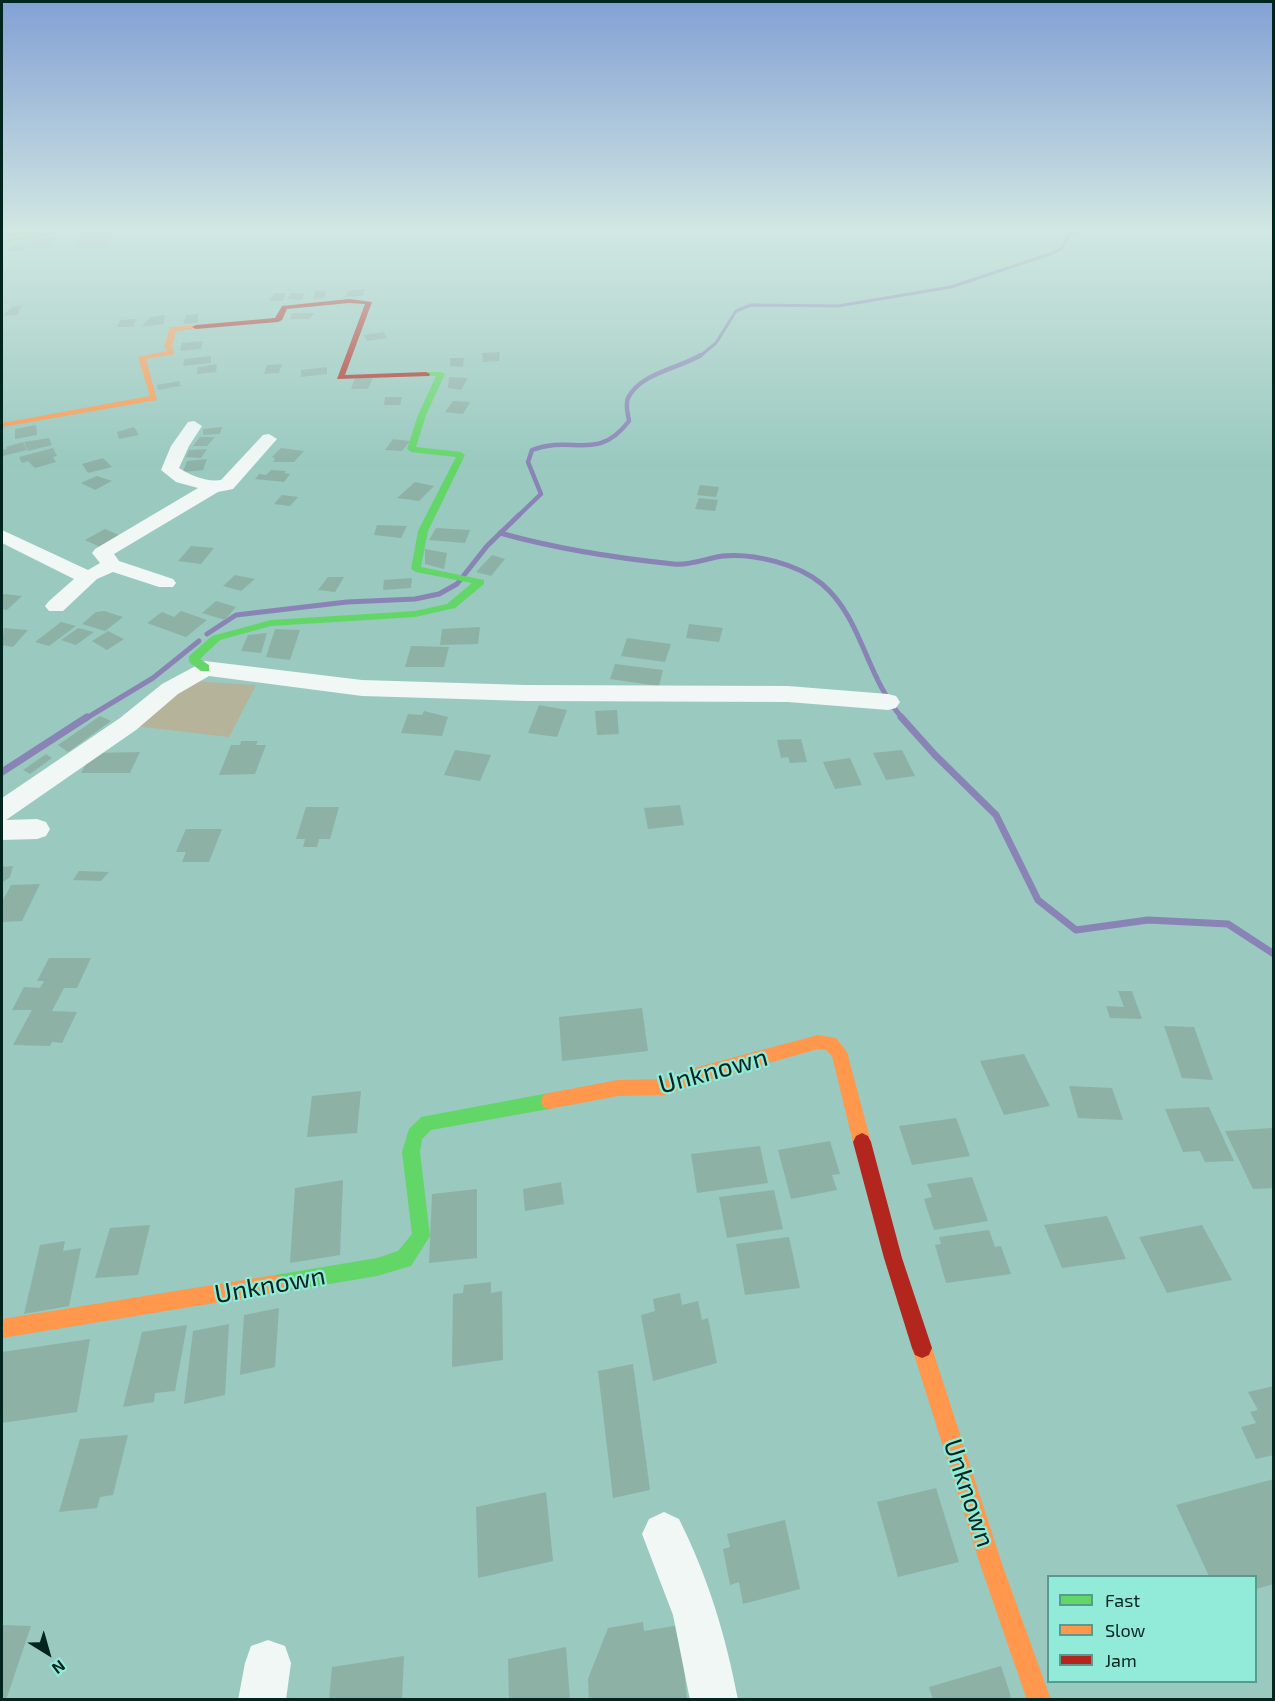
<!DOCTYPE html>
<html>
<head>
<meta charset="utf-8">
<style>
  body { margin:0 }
  #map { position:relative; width:1275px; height:1701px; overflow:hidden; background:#99c9bf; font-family:"Exo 2",sans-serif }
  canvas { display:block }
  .frame { position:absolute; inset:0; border:3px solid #00241e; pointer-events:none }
  .legend { position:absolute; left:1047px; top:1575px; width:210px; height:108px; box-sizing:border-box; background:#92ead8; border:2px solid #589b8e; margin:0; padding:8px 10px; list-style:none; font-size:18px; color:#00241e }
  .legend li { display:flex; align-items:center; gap:12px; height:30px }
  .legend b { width:30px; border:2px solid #589b8e }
  .north { position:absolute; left:18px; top:1623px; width:60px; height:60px; -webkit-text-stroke:4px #92ead8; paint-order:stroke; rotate:143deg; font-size:16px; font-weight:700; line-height:24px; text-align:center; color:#00241e }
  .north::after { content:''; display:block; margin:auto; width:21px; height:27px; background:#00241e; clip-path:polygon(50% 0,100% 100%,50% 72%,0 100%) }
</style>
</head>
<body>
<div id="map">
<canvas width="1275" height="1701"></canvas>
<div class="frame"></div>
<ul class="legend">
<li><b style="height:8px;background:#63d668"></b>Fast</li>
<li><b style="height:8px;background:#ff974d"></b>Slow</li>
<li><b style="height:8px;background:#b3261e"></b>Jam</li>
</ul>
<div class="north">N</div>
</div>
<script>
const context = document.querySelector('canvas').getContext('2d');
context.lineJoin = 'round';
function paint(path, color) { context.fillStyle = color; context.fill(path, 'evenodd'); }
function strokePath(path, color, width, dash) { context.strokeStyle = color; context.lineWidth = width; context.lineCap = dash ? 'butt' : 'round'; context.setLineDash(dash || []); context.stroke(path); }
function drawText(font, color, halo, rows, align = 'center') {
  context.font = font + ' "Exo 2",sans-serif'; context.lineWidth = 4.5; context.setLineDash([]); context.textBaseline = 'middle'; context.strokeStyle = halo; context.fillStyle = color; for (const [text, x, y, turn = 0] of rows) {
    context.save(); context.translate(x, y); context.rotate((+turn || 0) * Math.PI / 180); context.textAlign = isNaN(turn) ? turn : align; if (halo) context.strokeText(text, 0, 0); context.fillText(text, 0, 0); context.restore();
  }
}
paint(new Path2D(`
  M190,681l66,4 -27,52 -94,-11z`), '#b6b39b');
strokePath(new Path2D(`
  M699,357l17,-14 20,-32 15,-6 87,1 113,-19 102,-34 8,-4 10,-16 10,-3`), '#8983b6', 3);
strokePath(new Path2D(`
  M517,517l24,-23 -13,-32 4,-12c41,-16 65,13 97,-29 -1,-7 -4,-16 -1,-23 12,-25 52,-30 73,-43`), '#8983b6', 4.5);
strokePath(new Path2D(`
  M500,533c57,16 115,25 174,31 16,2 33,-6 49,-8 31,-3 75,8 99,28 41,35 43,92 81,135
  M207,634l29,-19 111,-13 68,-3 24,-5 18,-10 30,-38 32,-31
  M85,719l68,-41 46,-37`), '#8983b6', 5);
strokePath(new Path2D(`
  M901,717l34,38 61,60 42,85 38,30 72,-10 80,4 46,30
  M2,772l85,-55`), '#8983b6', 7);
paint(new Path2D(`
  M14,230h15l1,3 -21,4 -7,-4z
  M114,232l-7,14 -33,2 9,-14z
  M60,236l-10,11 -21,1 8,-9z
  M15,244h14l-7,7h-16z
  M365,289l-2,7 -19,1 5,-6z
  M315,291h11l-1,7 -12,1z
  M274,293h12l-3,8h-14z
  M291,293h14l-3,7 -15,-1z
  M22,306l-5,9 -15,1 10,-9z
  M292,313h23l-6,6h-19z
  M198,314v9l-15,1 3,-9z
  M165,315l-1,9 -22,3 8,-10z
  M136,319l-2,8h-17l3,-7z
  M384,332l3,6 -20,3 -3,-6z
  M203,341l-2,8 -21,2 2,-8z
  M500,352l-1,9 -16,1 -1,-9z
  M211,356v7l-28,3 1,-7z
  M450,358h14l-1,9 -13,-1z
  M217,364l-1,8 -19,2 1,-7z
  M282,364l-3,9 -15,1 3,-9z
  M327,367v7l-26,3v-7z
  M449,377l19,1 -7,12 -13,-2z
  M355,378h18l-5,11h-17z
  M179,381l2,5 -23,4 -1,-5z
  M385,397h17l-2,8h-16z
  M453,401l17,1 -7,12 -18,-2z
  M36,425l1,10 -22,4v-10z
  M134,427l5,8 -20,4 -2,-7z
  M222,427l-2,7 -17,1v-6z
  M200,437h15l-8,9h-14z
  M49,438l3,7 -24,6 -4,-9z
  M393,439l17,2 -8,10 -17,-1z
  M23,442l4,8 -24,6 -1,-6 5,-1 -1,-2z
  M53,448l4,8 -4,1 3,5 -21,6 -7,-7 -6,2 -3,-6z
  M281,448l23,3 -10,11h-21l2,-3 -3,-2z
  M207,449l-6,9 -15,-1 3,-7z
  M103,458l9,9 -24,6 -6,-9z
  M207,459l-4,11 -20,2 4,-11z
  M271,470l15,1 -2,2 6,1 -6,8 -29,-3 4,-5 7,1z
  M97,476l15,5 -17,9 -14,-7z
  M415,482l19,4 -15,15 -22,-3z
  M700,485l19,2 -3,10 -19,-2z
  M282,495l16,2 -8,9 -16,-2z
  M699,498l19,2 -3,11 -20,-2z
  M377,525l30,1 -6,12 -27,-3z
  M436,528l34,2 -5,13 -36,-3z
  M105,529l14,6 -19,12 -15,-7z
  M191,546l23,2 -13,16 -23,-3z
  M425,549l22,4 -3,16 -19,-5z
  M492,555l13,4 -14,17 -15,-4z
  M235,575l20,4 -14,12 -18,-5z
  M328,577h16l-9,15 -17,-2z
  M412,578l-1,10 -28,2 1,-10z
  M5,594l17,2 -15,14 -5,-1v-14z
  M216,601l20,6 -11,13 -23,-7z
  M104,611l19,6 -18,14 -23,-7 14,-12z
  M181,611l26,9 -21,17 -39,-14 15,-11 12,5z
  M61,622l15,4 -27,20 -14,-4z
  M689,624l34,4 -4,14 -33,-4z
  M480,627l-2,17 -38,1 2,-16z
  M4,628l24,2 -15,17 -11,-2z
  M78,628l16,4 -18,13 -15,-5z
  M275,629l25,1 -10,30 -24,-3z
  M108,631l16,8 -17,11 -15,-9z
  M267,633l-6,20 -20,-2 7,-16z
  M627,638l44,6 -6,18 -44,-6z
  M411,646l38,1 -5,20h-39z
  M615,664l48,6 -4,16 -49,-7z
  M539,705l28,5 -10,27 -29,-4z
  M617,710l2,24 -22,1 -2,-24z
  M424,711l24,6 -6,19 -41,-3 7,-19 14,1z
  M100,716l11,5 -43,31 -10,-7z
  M801,739l6,23 -17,1 -2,-6 -7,1 -4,-18z
  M241,741h17l-2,4h10l-11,29 -36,1 12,-30h9z
  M455,750l36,5 -11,26 -36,-6z
  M902,750l13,26 -29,4 -13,-27z
  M140,752l-10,21h-49l11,-20z
  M46,754l6,4 -22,16 -7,-4z
  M850,758l12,27 -27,4 -12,-27z
  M680,805l4,20 -36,4 -4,-21z
  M306,807h33l-9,32h-11l-2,8h-14l2,-8h-9z
  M186,829h36l-13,33h-27l4,-10h-10z
  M13,866l-3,11 -8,6v-16z
  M79,871l30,1 -8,9 -28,-1z
  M40,884l-18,37 -20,1v-20l9,-17z
  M49,958h42l-14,30h-13l-12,23 25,1 -15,31 -10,-1 -2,4 -37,-1 19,-35h-20l12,-23 16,1 4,-7h-7z
  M1118,991h14l10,28 -32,-1 -4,-12 18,1z
  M642,1008l6,43 -86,10 -3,-44z
  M1164,1026l30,1 19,53 -31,-2z
  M1024,1054l26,52 -46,9 -24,-54z
  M1069,1086l43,2 11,32 -45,-2z
  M361,1091l-4,42 -50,4 5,-41z
  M1209,1107l25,54 -29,1 -5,-11 -17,1 -18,-43z
  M956,1118l14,38 -58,9 -13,-39z
  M1272,1128l2,60 -21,1 -28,-58z
  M830,1141l10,33 -8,1 5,15 -46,9 -13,-49z
  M760,1146l8,37 -71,10 -6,-39z
  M972,1177l16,44 -54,9 -10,-31 8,-2 -5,-13z
  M343,1180l-3,75 -50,8 5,-75z
  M561,1182l3,22 -39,7 -2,-22z
  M477,1189v69l-48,5 3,-69z
  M774,1190l9,39 -56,9 -8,-41z
  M1107,1216l19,43 -64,9 -18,-43z
  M150,1225l-12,50 -43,3 15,-50z
  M1202,1225l30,55 -65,13 -28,-56z
  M989,1230l6,17 6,-1 10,28 -65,9 -11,-38 6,-1 -2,-7z
  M789,1237l11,51 -55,7 -9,-51z
  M65,1241l-2,10 18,-3 -12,58 -45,8 16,-69z
  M491,1282v11l11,-2 1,69 -51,7 1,-73 10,-1 1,-8z
  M680,1293l2,12 16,-4 4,19 6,-2 9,45 -64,18 -12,-66 14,-4 -2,-12z
  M279,1308l-4,59 -35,8 4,-60z
  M229,1324l-4,71 -41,9 9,-73z
  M187,1325l-12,66 -20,2 -1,9 -31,5 19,-75z
  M90,1339l-13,73 -75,11v-71z
  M633,1364l17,126 -37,8 -15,-127z
  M1274,1386v69l-18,4 -15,-32 15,-4 -6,-11 8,-2 -10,-18z
  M128,1435l-15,60 -13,2 -3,11 -38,4 21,-73z
  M1274,1479v105l-18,5v-13h-47l-33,-71z
  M936,1488l23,74 -61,15 -21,-75z
  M546,1492l7,69 -75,17 -2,-71z
  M785,1520l15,69 -57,15 -4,-22 -9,3 -7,-36 7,-2 -3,-13z
  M643,1622l1,9 36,-6 7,75h-98l-1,-21 20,-51z
  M2,1625l29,1 -25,74h-4z
  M566,1647l4,53h-61l-1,-41z
  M404,1656l-2,44h-73l3,-33z
  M1001,1666l11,34h-79l-4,-13z`), '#8eb1a6');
paint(new Path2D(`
  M194,421l8,5 -13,20 -10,22c12,8 28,14 42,12l42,-45 6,-1 8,5 -44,50 -15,3 -104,62 5,7 54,18 3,4 -3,4h-14l-46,-15 -16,7 -34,32h-14l-4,-5 4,-5 25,-22 -72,-36v-13l86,40 12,-7 -8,-10 3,-4 103,-61 -22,-6 -15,-12 10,-24 17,-24z
  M205,661l157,19 164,5 262,1 100,8 8,2 4,6 -4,6 -8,2 -100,-8 -262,-1 -164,-5 -153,-20 -31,18 -42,36 -130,90 31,-1 9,3 4,7 -4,7 -9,3 -35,1v-42l118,-80 42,-34z
  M664,1512l15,7c29,58 47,117 59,181h-48l-17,-85 -31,-81 7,-15z
  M268,1640l17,6 6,17 -5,37h-48l7,-37 6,-17z`), '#f0f7f5');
paint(new Path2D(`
  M65,230h11l-74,14v-4z
  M426,372h15l4,2 -19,41 -10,32 45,5 4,3 -37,76 -7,36 63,13v4l-29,24 -40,9 -144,9 -51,14 -20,19 9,6v6h-8l-12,-9v-6l23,-20 59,-16 144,-9 32,-7 25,-21 -56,-11 -5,-3 7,-38 38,-74 -45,-5 -4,-3 11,-34 18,-39h-13l-1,-2z
  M549,1093l6,2 2,6 -2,6 -6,2 -118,21 -9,9 -2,13 10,84 -19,30 -7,2 -27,8 -102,17 -7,-2 -2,-7 2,-7 7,-2 102,-17 21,-7 14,-17 -10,-82 7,-23 12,-12z`), '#63d668');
paint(new Path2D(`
  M196,325l4,2 -1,2 -23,2 -4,16 3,7 -29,5 11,41 -155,27v-4l148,-27 -12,-39 29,-6 -3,-4 6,-20z
  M818,1035l18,3 11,14 24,90 -3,6 -6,3 -6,-3 -3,-6 -21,-86 -6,-6 -8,-1 -124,35 -28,11 -48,1 -69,13 -6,-2 -2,-6 2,-6 6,-2 69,-13 48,-1 28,-11z
  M275,1275l7,2 2,7 -2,7 -7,2 -273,45v-19z
  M922,1338l7,3 3,7 70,216 49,136h-24l-47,-136 -68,-216 3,-7z`), '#ff974d');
paint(new Path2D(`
  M349,299l23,3 -27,73 81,-3 4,2 -1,2 -92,3 28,-75 -16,-1 -62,6 -5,11 -4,2 -82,7 -4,-2 4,-2 79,-7 7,-12z
  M862,1133l6,3 3,6 31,116 30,90 -3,7 -7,3 -7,-3 -3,-7 -28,-90 -31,-116 3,-6z`), '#b3261e');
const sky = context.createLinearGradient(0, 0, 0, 468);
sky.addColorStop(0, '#82a0d4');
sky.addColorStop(0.49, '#d1e7e2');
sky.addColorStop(1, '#d1e7e200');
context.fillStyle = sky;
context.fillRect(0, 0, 1275, 468);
drawText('26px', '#00241e', '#92ead8', [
  ["Unknown",713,1071,-15],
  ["Unknown",270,1285,-10],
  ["Unknown",969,1493,72]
]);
</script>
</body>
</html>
